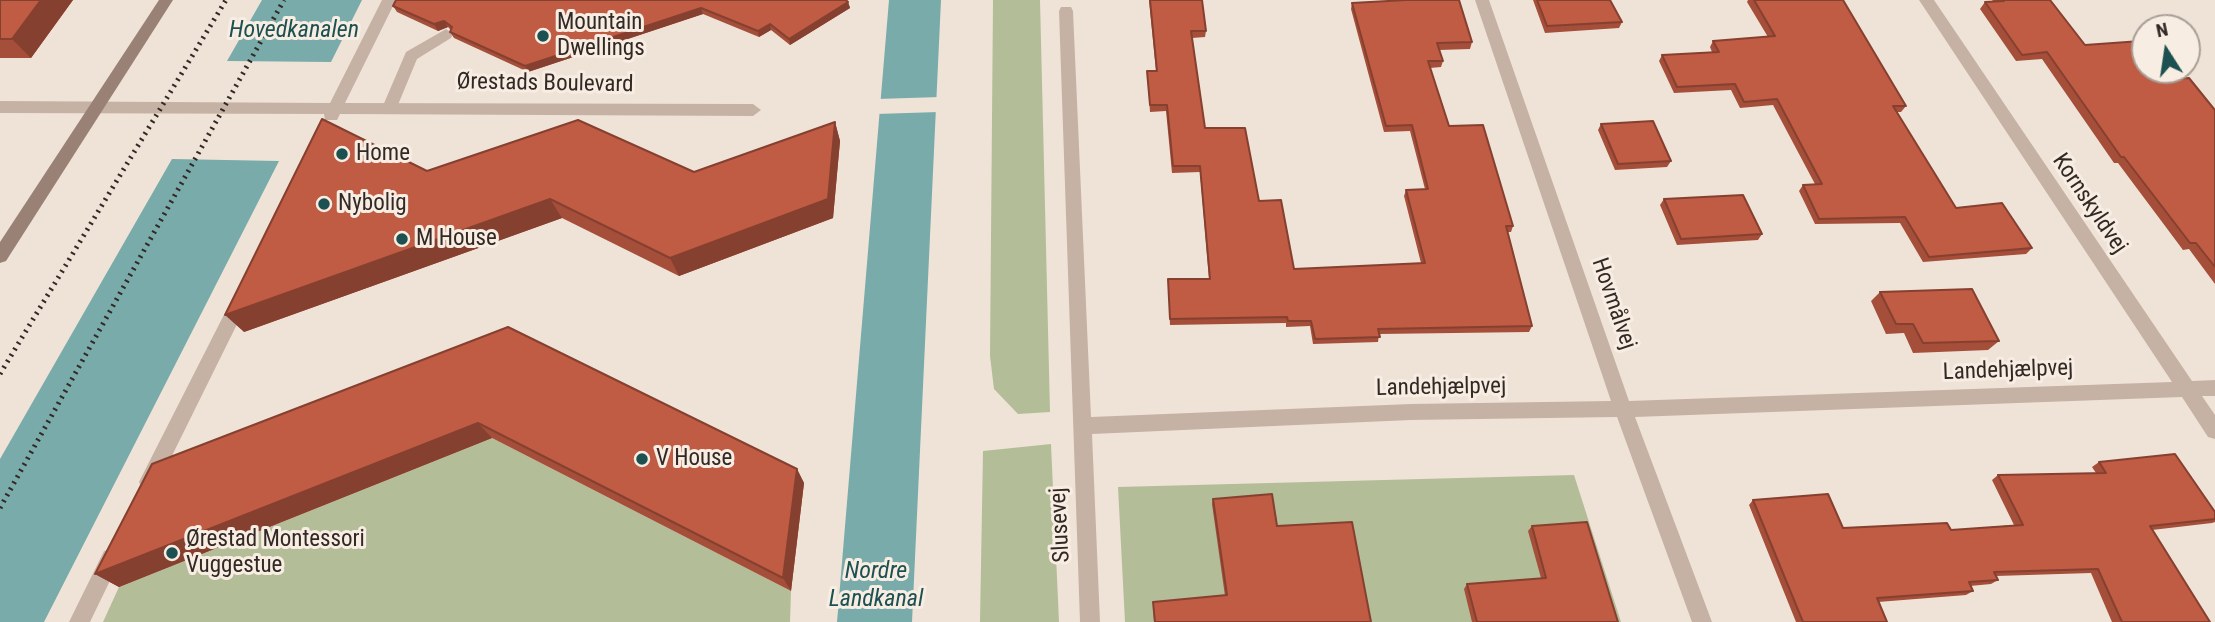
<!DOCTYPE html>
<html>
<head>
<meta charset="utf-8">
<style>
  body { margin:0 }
  #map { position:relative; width:2215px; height:622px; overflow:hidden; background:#efe3d7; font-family:"Roboto Condensed",sans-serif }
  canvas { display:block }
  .north { position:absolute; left:2131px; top:14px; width:70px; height:70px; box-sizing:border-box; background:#f8ede3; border:2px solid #a99f97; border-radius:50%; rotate:348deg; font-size:19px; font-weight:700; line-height:28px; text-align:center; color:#322925 }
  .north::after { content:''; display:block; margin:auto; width:24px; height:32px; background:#1d5151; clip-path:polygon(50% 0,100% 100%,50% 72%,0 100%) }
</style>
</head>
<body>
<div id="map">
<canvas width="2215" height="622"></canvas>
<div class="north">N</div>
</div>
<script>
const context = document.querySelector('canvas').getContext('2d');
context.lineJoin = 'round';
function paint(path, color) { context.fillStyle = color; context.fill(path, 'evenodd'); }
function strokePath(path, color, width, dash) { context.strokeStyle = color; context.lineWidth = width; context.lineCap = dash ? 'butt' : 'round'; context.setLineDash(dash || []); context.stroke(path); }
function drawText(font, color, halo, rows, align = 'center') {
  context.font = font + ' "Roboto Condensed",sans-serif'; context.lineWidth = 6; context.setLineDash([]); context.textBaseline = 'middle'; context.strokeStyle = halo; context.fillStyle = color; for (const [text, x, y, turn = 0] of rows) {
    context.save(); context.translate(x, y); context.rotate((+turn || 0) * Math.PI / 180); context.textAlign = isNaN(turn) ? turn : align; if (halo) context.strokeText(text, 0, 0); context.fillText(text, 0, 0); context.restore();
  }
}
paint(new Path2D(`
  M993,0h47l10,412 -32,2 -24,-25 -4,-33z
  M492,438l299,153 -1,31h-687l16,-35z
  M1051,444l8,178h-79l3,-171z
  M1574,475l47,147h-496l-7,-135z`), '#b3bd98');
paint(new Path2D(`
  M262,0h100l-31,62 -104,-1z
  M889,0h52l-29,622h-75z
  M172,159l107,2 -235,461h-44v-163z`), '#78abaa');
paint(new Path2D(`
  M940,97l-1,15 -63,2 1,-15z`), '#efe3d7');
paint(new Path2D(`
  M446,29l7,5 -2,4 -34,21 -22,53h-10l-3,-4 24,-56z`), '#c6b2a4');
paint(new Path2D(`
  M382,0h14l-51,103 408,1 8,6 -8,6 -413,-2 -3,6h-12l-1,-6 -324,-1v-12l330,2z
  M1475,0h14l140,401 543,-19 -253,-382h15l258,381 23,-1v16h-13l13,19v24l-7,-2 -26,-40 -547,20 77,205h-20l-75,-205 -206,3 -319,14 8,188h-20l-21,-611 2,-4h10l2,4 18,406 320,-13 200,-3z
  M241,291l6,2 3,5 -94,190 -7,3 -7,-3 -3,-6 3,-6 93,-183z
  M111,549l7,2 3,7 -31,64h-21l35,-71z`), '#c6b2a4');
paint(new Path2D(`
  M159,0h14l-167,261 -6,2v-21z`), '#9a8176');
strokePath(new Path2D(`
  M0,374l226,-374
  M0,508l284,-508`), '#322925', 5, [2, 5]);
paint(new Path2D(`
  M0,0h73l-42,58h-31z
  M1149,0h53l4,31 -1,6 -13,1 13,90 54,73 35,68 127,-6 -17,-67 2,-6 19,-1 -15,-58 -26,1 -33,-123 1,-6 120,39 -2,7 -31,1 4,11 -2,6 -11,1 19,58 64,100 -2,6h-4l25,94 -3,6 -150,2 -1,8 -65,2 -3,-18 -24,1v-4l-116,2 -2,-46h41l-9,-107 -28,1 -6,-62 -16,1 -3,-41h9z
  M1533,0h77l12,22 -3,6 -74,5z
  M1748,0h95l63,106 -5,6h-4l59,96 76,40 -6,6 -103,8 -23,-39 -85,1 -16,-33 4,-6 12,-1 -42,-79 -33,3 -9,-18 -57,3 -15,-32 3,-6 50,-3 -2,-5 3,-6 55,-4 -21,-35z
  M1992,0h58l35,45 88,34 42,31v174l-26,-35 -6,1 -65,-87h-4l-72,-104 -26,2 -36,-52 5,-7h9z
  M848,2l2,6 -60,37 -19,-15 -12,7 -56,-23 -175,58 -74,-34 -4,-6 1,-2 -3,-3 -10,4 -41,-19 -4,-6z
  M835,122l5,19 -7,77 -154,58 -117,-58 -318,114 183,-161 267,1z
  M1601,124l70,37 -4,6 -52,3 -17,-40z
  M1664,199l98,35 -4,6 -81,5 -17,-40z
  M1880,292l119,49 -11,9 -75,3 -9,-20 -18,1 -15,-33z
  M508,327l289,142 7,14 -13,108 -299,-153 -373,149 -24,-13z
  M2099,462l116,50v10l-3,1 -60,7 58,92h-98l-21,-49 -95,3 2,4 -7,4 -21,2 3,5 -7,4 -88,7 9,20h-91l-47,-117 4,-5 90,28 108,2 63,-5 -22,-45 6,-5 98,-2 -4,-6z
  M1213,499l64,27 94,96h-217l-1,-20 72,-6 -13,-92z
  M1532,526l86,96h-146l-8,-33 3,-5 74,-6 -13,-47z`), '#a54e3a');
paint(new Path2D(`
  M41,0h32l-42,58 -19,-19z
  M848,2l2,6 -60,37 -1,-6z
  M701,8l2,6 -175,58 -3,-6z
  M444,21l4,6 -10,4 -4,-7z
  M770,24l1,6 -12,7 -1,-6z
  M835,122l5,19 -7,77 -154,58 -9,-18z
  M550,199l12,19 -318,114 -19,-17z
  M478,423l14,15 -373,149 -24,-13z
  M797,469l7,14 -13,108 -8,-13z`), '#864030');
const building = new Path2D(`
  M0,0h41l-29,39h-12z
  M396,0h450l2,2 -59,37 -19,-15 -12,7 -57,-23 -176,58 -75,-34 2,-5 -8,-6 -10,3 -41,-18z
  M1150,0h52l4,31h-15l14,97h40l14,73 22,-1 13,69 131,-6 -19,-73 22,-1 -16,-64 -26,1 -34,-123 54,-3h53l13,42 -35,1 6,18h-15l21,65 34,-1 30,101h-7l26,100 -154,3 2,8 -65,2 -4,-18h-23l-1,-4 -117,2 -2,-40h42l-10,-113h-27l-6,-61h-17l-3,-34h10z
  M1537,0h73l12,22 -75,4z
  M1754,0h89l63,106h-13l63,102 46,-5 30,45 -103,9 -24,-40 -86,2 -16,-34 19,-1 -45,-85 -33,3 -9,-18 -58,3 -15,-32 57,-3 -6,-11 62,-5z
  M2003,0h47l35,45 56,-4 4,5v24h21l7,9 16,-1 26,32v157l-19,-24h-6l-66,-86h-3l-74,-105 -25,3 -37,-53 19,-1z
  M322,119l105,52 151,-51 116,52 141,-50 -7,77 -158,59 -120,-59 -325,116z
  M1653,121l18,40 -53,3 -17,-40z
  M1743,195l19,39 -81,5 -17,-40z
  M1972,289l27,52 -76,2 -10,-19h-17l-16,-32z
  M508,327l289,142 -14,109 -305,-155 -383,151 57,-110z
  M2175,454l40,58v7l-65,7 60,96h-88l-24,-53 -104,3 4,8 -29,2 4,9 -96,7 10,24h-84l-50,-122 75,-6 15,34 104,-5 4,7 72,-5 -25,-50 108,-2 -7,-11z
  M1272,494l5,32 75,-4 19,100h-216l-2,-20 74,-7 -14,-96z
  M1587,522l31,100h-141l-10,-38 79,-6 -14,-52z`);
paint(building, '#c05b44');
strokePath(building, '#864030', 2);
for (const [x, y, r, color] of [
  [543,36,7,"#1d5151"],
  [342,154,7,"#1d5151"],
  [324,204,7,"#1d5151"],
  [402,239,7,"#1d5151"],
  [642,459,7,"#1d5151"],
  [172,553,7,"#1d5151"]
]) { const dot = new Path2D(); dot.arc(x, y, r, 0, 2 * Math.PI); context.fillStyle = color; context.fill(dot); strokePath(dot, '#f8ede3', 2.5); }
drawText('23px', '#322925', '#f8ede3', [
  ["Mountain",557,23],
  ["Dwellings",557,49],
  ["Home",356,154],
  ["Nybolig",338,204],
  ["M House",416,239],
  ["V House",656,459],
  ["Ørestad Montessori",186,540],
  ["Vuggestue",186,566]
], 'left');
drawText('23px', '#322925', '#f8ede3', [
  ["Ørestads Boulevard",545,84,1],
  ["Kornskyldvej",2089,204,56],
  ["Hovmålvej",1613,304,71],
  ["Landehjælpvej",2008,371,-2],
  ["Landehjælpvej",1441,388,-1],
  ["Slusevej",1061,525,-93]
]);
drawText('italic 24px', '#1d5151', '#f8ede3', [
  ["Hovedkanalen",294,31],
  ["Nordre",876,572],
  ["Landkanal",876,600]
]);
</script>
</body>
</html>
